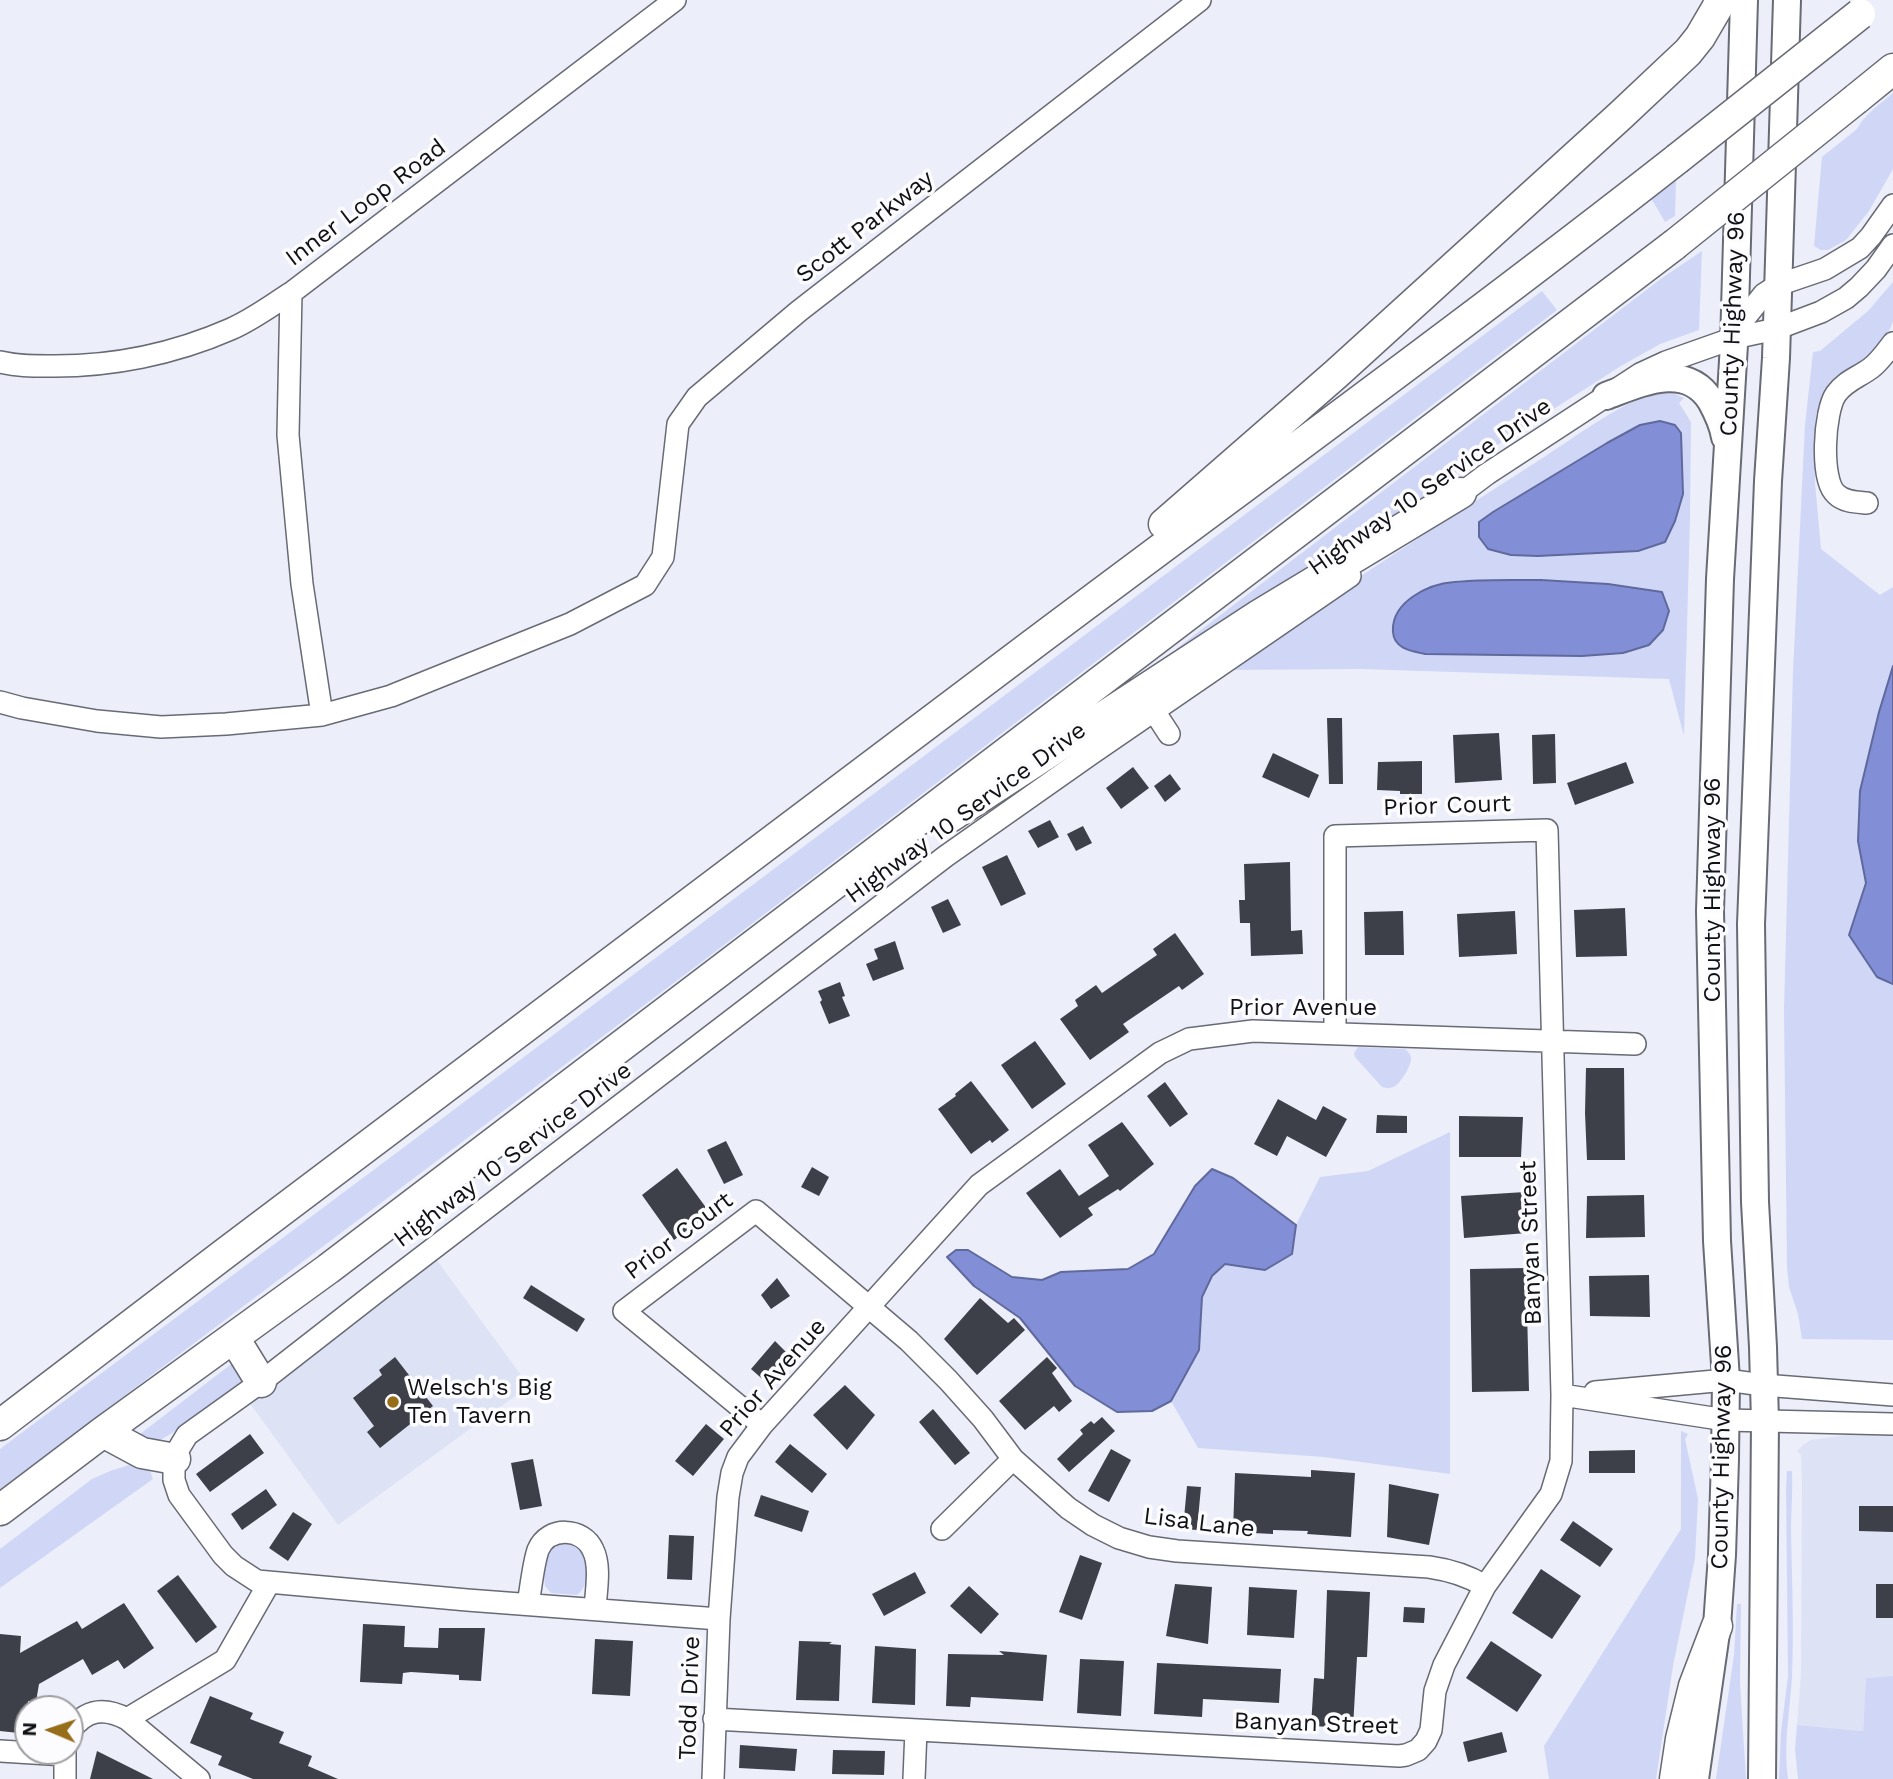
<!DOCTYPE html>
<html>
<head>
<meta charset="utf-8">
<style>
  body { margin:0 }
  #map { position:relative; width:1893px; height:1779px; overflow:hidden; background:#eceefa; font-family:"Work Sans",sans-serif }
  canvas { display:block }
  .north { position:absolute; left:14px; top:1695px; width:70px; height:70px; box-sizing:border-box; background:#fcfcfe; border:2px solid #9e9ea0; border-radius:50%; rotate:272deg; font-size:19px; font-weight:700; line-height:28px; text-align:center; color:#101114 }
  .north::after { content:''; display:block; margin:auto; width:24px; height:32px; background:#966d19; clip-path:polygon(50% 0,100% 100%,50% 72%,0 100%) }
</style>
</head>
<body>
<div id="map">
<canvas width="1893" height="1779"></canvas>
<div class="north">N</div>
</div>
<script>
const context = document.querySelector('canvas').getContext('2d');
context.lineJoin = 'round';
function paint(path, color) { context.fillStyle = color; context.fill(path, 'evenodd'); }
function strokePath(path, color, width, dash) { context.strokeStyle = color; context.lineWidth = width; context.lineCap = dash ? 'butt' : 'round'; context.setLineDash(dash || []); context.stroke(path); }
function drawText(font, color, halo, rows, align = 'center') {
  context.font = font + ' "Work Sans",sans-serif'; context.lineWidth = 7; context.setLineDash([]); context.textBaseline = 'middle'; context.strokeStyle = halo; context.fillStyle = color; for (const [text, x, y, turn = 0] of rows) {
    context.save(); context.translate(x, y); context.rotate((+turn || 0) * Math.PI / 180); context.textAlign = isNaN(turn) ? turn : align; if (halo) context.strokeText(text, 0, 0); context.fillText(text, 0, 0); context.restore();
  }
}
paint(new Path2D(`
  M436,1259l93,127 -191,139 -89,-123z
  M1859,1433h34v243l-27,2 -3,53 -66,-6 4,-51 1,-192 -1,-27 -4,-4 6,-6 8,-5z`), '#dee2f5');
paint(new Path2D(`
  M1893,93v76l-24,42 -23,29 -18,10h-7l-7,-4 8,-89 35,-28c8,-15 23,-25 36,-36z
  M1676,181l-1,35 -10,6 -14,-24z
  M1702,251l-3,79 -39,14 -39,22 -149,95 -80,60 -212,135 -4,-7 486,-371z
  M1893,282c0,12 0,28 0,39 -1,5 -5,11 -8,15 -6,9 -12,19 -21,26 -21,16 -43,20 -45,51h-3l-1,70 6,66 59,46 13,-8v79l-14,46 -19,79 -2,50 8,42 -17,52 28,42 16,7v356l-91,-1 -4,-25 -9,-27 -2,-20 -3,-257 9,-339 12,-246 8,-73 7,-1 48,-40z
  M1542,291l15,19 -858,654 -699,525v-40l399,-298z
  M1668,391l16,7 -5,5 12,19 -1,96 -6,218 -15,-57 -308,-10 -137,1c102,-73 208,-141 314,-209 32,-20 94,-68 130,-70zM1541,580l67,4 54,8 -39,61 -41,3 -157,-2 27,-72z
  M1358,1047l47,2c3,3 6,5 6,10 0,7 -11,26 -18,28 -5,2 -6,1 -11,0l-27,-30 -1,-4z
  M1450,1132v342l-126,-17 -126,-9 -27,-47 28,-51 3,-53 10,-21 13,-12 40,6 27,-16 4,-29 24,-48 48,-6z
  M238,1359l5,16 -2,11 -12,12 -70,43 -14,-1 -5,-6z
  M1681,1431l7,3 -3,5 13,60 -3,59 -22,108 -17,113h-107l-5,-33 137,-217z
  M129,1465l20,3 4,11 -153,109v-39l92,-70 18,-8z
  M1787,1471h5c1,20 -1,40 -1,60 1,48 3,97 1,146 -2,34 -9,67 -4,102h-9l2,-47 7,-56 -2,-187z
  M560,1544c31,-3 34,39 17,51l-26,-2 -6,-7c-2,-16 -2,-34 15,-42z
  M1737,1604h4l-1,79 6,96h-30l18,-124z
  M1893,1676v103h-95l-3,-30 2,-24 66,6 3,-53z`), '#d0d7f6');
const water = new Path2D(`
  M1660,421l15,4 6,8 2,61 -8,27 -10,21 -27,9 -100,5 -27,-1 -23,-6 -9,-12v-15l14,-10 114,-69 33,-18z
  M1541,580l67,4 54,8 7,19 -6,19 -14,15 -26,8 -41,3 -157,-2c-13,-3 -31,-5 -32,-22 -2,-30 35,-48 61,-50 29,-3 58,-2 87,-2z
  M1893,666v318l-16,-7 -28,-42 17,-52 -8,-42 2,-50 19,-79z
  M1212,1169l21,9 63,47 -4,29 -27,16 -40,-6 -13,12 -10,21 -3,53 -28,51 -19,10 -35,1 -42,-26 -55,-68 -46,-32 -27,-29 9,-7h12l44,27 30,3 19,-8 67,-3 26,-15 41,-68z`);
paint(water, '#828fd7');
strokePath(water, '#60699c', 2);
paint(new Path2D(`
  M1327,718h15l1,66h-14z
  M1499,733l3,47 -47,3 -2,-48z
  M1555,734l1,49 -23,1 -1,-49z
  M1273,753l46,22 -10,23 -47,-21z
  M1422,761v33h-22v-3l-23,-1 1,-28z
  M1626,762l8,21 -59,22 -8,-22z
  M1133,767l16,21 -28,21 -15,-21z
  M1170,774l11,15 -16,13 -11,-16z
  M1050,820l9,17 -21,11 -10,-17z
  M1083,826l9,17 -16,8 -9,-17z
  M1007,855l19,39 -25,12 -19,-39z
  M1290,862l1,69 11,-1 1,24 -52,2 -1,-33h-10l-1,-23h6l-1,-36z
  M948,899l13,26 -18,8 -12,-26z
  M1625,908l2,48 -51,1 -2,-47z
  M1403,911l1,44h-39l-1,-43z
  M1515,911l2,43 -58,3 -2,-43z
  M1175,933l29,41 -22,16 -3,-4 -56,38 6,8 -39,28 -30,-41 18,-13 -3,-6 21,-15 6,8 55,-38 -4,-6z
  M895,941l9,28 -31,12 -7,-17 12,-5 -4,-10z
  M840,982l5,14 -3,1 8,19 -21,8 -9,-22 2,-2 -4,-9z
  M1035,1041l31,43 -34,25 -31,-44z
  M1586,1068h38l1,92h-38l-2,-47z
  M971,1081l38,49 -17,13 -2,-3 -19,14 -33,-45 18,-13 -1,-2z
  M1165,1082l23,32 -18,13 -23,-31z
  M1278,1099l38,21 7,-14 24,13 -21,38 -39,-21 -10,20 -23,-12z
  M1377,1115l30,1v17h-31z
  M1459,1116l64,1 -2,40h-62z
  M1122,1122l32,42 -34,27 -2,-2 -30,19 5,7 -33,23 -34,-45 34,-24 19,27 30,-20 -21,-31z
  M726,1141l17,34 -19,9 -17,-34z
  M812,1167l17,10 -10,19 -18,-9z
  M677,1168l33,45 -36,27 -32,-45z
  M1525,1192l2,41 -63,5 -3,-42z
  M1644,1195l1,42 -59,1 1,-42z
  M1526,1268l3,123 -57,1 -2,-123z
  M1649,1275l1,42 -60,-1 -1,-40z
  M777,1278l13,18 -19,13 -10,-14z
  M531,1285l54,34 -8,13 -54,-34z
  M980,1298l28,25 6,-5 11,12 -48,45 -33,-36z
  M775,1341l16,16 -23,27 -17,-15z
  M395,1357l38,49 -53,42 -13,-16 7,-6 -21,-28 29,-23 -3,-5z
  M1047,1357l10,11 -5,5 20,28 -13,11 -5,-6 -29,24 -26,-29z
  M845,1385l30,30 -28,35 -34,-35z
  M933,1409l37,44 -15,12 -36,-43z
  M1102,1417l13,14 -46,41 -12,-13 26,-25 -3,-4 11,-9 3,3z
  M706,1424l18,15 -31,37 -18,-15z
  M250,1434l14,19 -54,39 -14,-18z
  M790,1444l37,30 -15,19 -37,-31z
  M1111,1449l20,11 -22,42 -21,-11z
  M1635,1450v23h-46v-22z
  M533,1459l9,47 -22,4 -9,-47z
  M1311,1470l44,3 -4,64 -44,-3 1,-3 -35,-1v4l-40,-2 2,-59 76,4z
  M1389,1484l50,10 -10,51 -42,-8z
  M1187,1486l14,1 -4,43 -14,-1z
  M266,1489l11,16 -35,25 -11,-16z
  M761,1495l48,16 -7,21 -48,-16z
  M1859,1506h34v26l-34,-1z
  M293,1512l19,12 -24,37 -19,-13z
  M1573,1521l40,28 -13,18 -40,-27z
  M669,1535l25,1 -2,44 -25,-1z
  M1080,1555l22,8 -20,57 -23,-8z
  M1541,1569l40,27 -29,43 -40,-26z
  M915,1572l11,21 -42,23 -12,-22z
  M178,1575l39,52 -21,16 -39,-52z
  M1175,1584l37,3 -4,57 -42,-8z
  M1876,1584h17v34h-17z
  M969,1586l30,28 -18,20 -31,-28z
  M1249,1587l48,3 -3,48 -47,-3z
  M1327,1590l43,2 -3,65h-10l-4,71 -42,-2 3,-48 10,1z
  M124,1603l30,45 -30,21 -6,-9 -26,15 -9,-16 -44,25 -3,18 -8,-1v33l-28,-3v-97l21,2 -1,17 57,-32 5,8z
  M1404,1607l21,1 -1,15 -21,-1z
  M363,1624l42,2 -1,21 34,1 1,-20h46l-4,53 -22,-1v-5l-48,-3 -8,1 -1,11 -42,-2z
  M595,1639l38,2 -3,55 -38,-2z
  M799,1641l33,1 -3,2 12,1 -2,56 -43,-1z
  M1491,1641l51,34 -25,37 -51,-34z
  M875,1646l41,3 -1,56 -43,-2z
  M999,1651l48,4 -4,46 -72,-4 -1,10 -24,-1 2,-52 56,1z
  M1080,1659l44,2 -3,55 -44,-3z
  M1157,1663l124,6 -2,34 -76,-4 -1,18 -48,-3z
  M210,1696l43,17 -3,6 34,13 -5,11 33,13 -4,10 30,13h-85l-35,-14 4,-9 -32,-13z
  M1502,1732l5,20 -39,10 -5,-20z
  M740,1745l57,4 -2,22 -56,-3z
  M833,1750l52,1 -1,24 -52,-1z
  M97,1751l56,28h-63z`), '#3e4049');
const minor = new Path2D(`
  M1734,338l10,-19 20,-25 14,-9 47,-16 35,-21 11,-12 22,-31
  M0,362c16,4 31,4 48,4 62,1 126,-12 183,-37 21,-9 41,-24 60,-36
  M1451,501l36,-27 153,-100 26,-12 68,-24 42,-9 45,-17 25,-14 13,-11 17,-18 17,-24
  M1867,503c-11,-1 -23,-1 -31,-9 -16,-14 -12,-83 0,-100 9,-13 23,-17 35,-26 9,-7 15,-16 22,-25
  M0,702l22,6 75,13 64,6 65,-3 96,-9 69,-19 179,-72 75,-39 18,-28 15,-133 19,-27 102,-86 401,-311
  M1154,711l15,23
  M322,715l-20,-131 -14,-149 3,-142 384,-293
  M1595,1392l131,-12 37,5 130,10
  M1562,1395l164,25 167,4
  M762,1425l-138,-114 132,-100 153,130 39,39 35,39 30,40 55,49 25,17 26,13 30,9 28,4 252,16c21,3 38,8 56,19
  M942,1529l71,-70
  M528,1604c3,-16 5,-39 10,-54 10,-24 45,-23 55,0 8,16 3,41 2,59
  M719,1619l-252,-19 -210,-19 -23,-15 -11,-11 -44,-60 -5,-15v-14l4,-16 9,-15 74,-53 118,-92 567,-434 145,-102 259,-178
  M127,1719l98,-59 44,-77
  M714,1719l685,37 7,-1 12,-5 8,-9 5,-11 4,-39 9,-26 41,-79 66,-92 10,-33 1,-66 -15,-565 -212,6v196
  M70,1731c16,-22 34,-24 57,-12l72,60
  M0,1751l65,4
  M65,1751v28
  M713,1779l6,-160 9,-122 4,-24 6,-16 24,-32 217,-240 181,-132 29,-14 64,-8 382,13
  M914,1779l2,-49`);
const major = new Path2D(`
  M1606,396c35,-13 80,-35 105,5 6,11 12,24 14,36
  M1695,1779l22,-153 5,-71 3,-96 1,-79 -9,-139 -7,-330 10,-332 14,-235 10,-344
  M1762,1779l3,-357 -2,-75 -8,-145 -4,-278 17,-443 8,-123 11,-358`);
const highway = new Path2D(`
  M1856,99l37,-30
  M1164,524l172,-150 284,-258 68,-64 12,-15 17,-29 3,-8
  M950,817l309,-202 202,-122
  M234,1338l27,44
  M0,1425c341,-261 684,-519 1028,-777 217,-163 436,-322 649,-489
  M103,1432l39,21 33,6
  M0,1510l103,-78 225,-163 1346,-1024
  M1675,1779l6,-40 13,-53 23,-60`);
strokePath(minor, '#686a74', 24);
strokePath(major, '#686a74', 30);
strokePath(highway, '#686a74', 33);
strokePath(minor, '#fff', 21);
strokePath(major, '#fff', 26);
strokePath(highway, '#fff', 30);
const highwayBridge = new Path2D(`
  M1677,159l183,-145
  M1674,245l182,-146`);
strokePath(highwayBridge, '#686a74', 33, []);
strokePath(highwayBridge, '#fff', 30);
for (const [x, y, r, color] of [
  [393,1402,7,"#966d19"]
]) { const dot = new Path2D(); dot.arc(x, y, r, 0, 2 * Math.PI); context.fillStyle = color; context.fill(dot); strokePath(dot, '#fcfcfe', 2.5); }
drawText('24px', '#101114', '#fcfcfe', [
  ["Inner Loop Road",366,203,-37],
  ["Scott Parkway",865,227,-38],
  ["County Highway 96",1733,324,-88],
  ["Highway 10 Service Drive",1430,487,-35],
  ["Prior Court",1447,806,-2],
  ["Highway 10 Service Drive",966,813,-36],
  ["County Highway 96",1713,890,-90],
  ["Prior Avenue",1303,1008],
  ["Highway 10 Service Drive",513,1155,-37],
  ["Prior Court",679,1236,-37],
  ["Banyan Street",1531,1243,-92],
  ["Prior Avenue",773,1378,-49],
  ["County Highway 96",1722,1457,-89],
  ["Lisa Lane",1199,1523,7],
  ["Todd Drive",690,1698,-88],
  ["Banyan Street",1316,1724,2]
]);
drawText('24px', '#101114', '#fcfcfe', [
  ["Welsch's Big",407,1388],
  ["Ten Tavern",407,1416]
], 'left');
</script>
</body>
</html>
